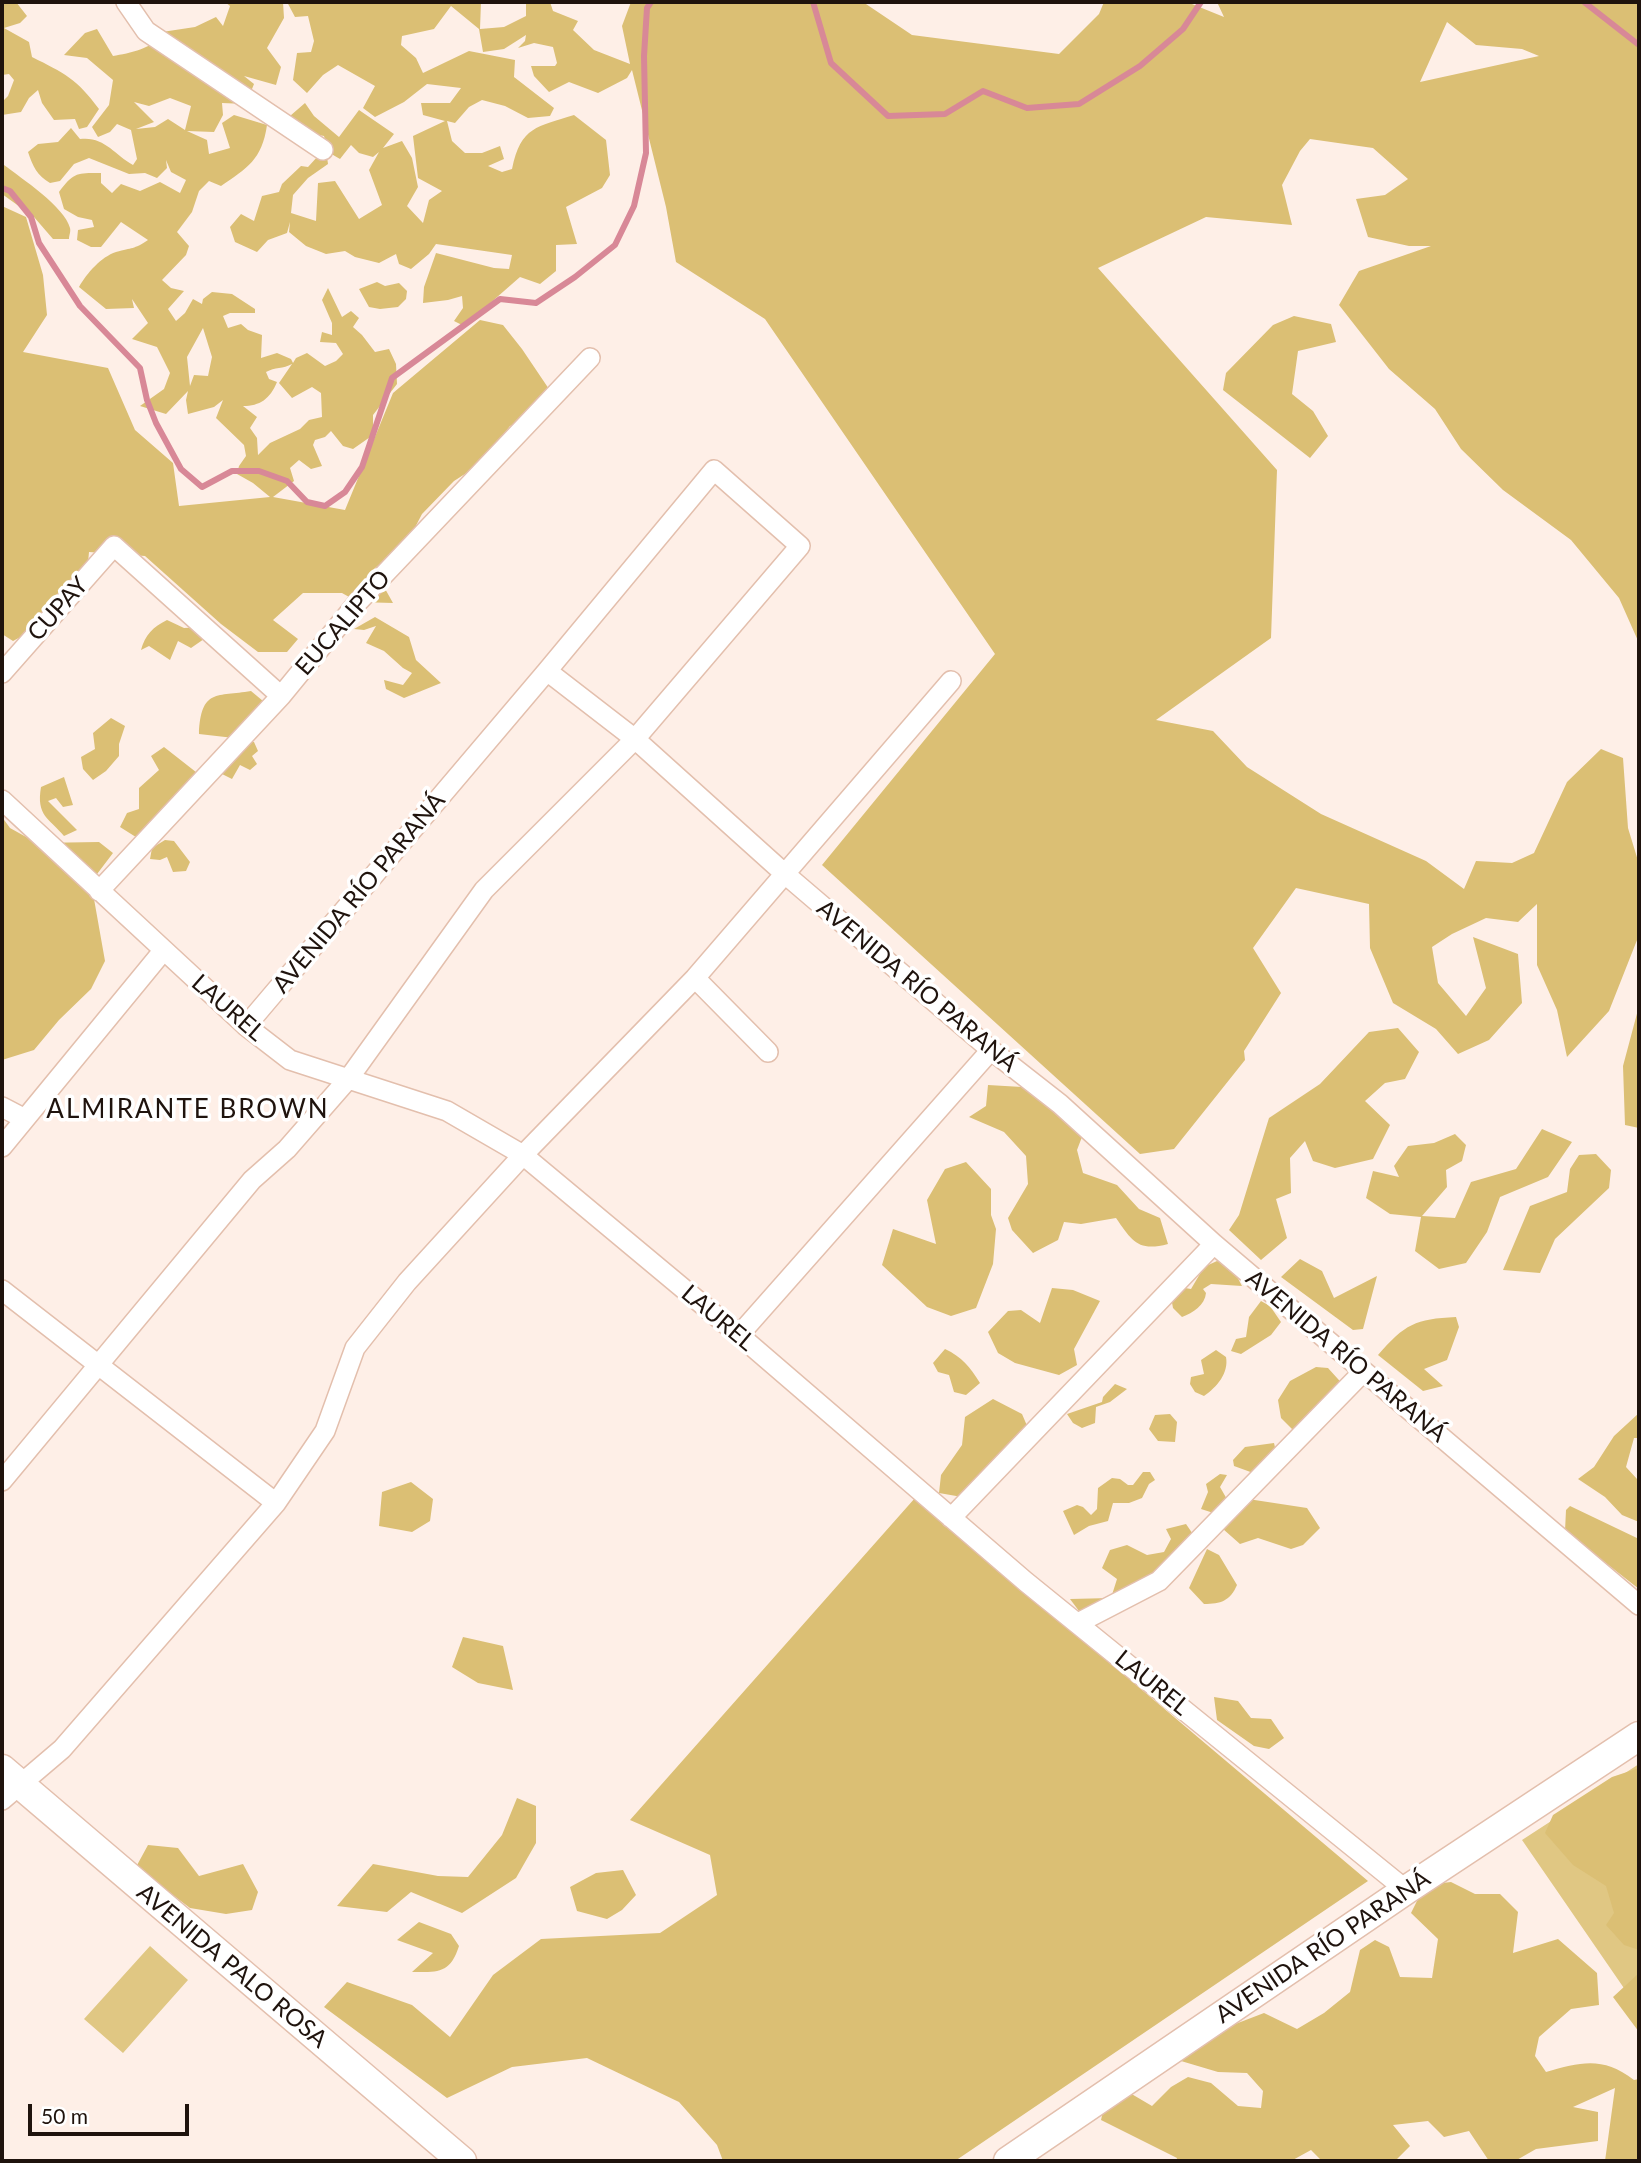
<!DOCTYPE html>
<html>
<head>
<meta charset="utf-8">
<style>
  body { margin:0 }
  #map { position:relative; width:1641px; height:2163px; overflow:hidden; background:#feefe7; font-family:Lato,sans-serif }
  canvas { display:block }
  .frame { position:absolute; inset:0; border:4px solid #1f130d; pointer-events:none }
  .scale { position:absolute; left:28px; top:2104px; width:161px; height:32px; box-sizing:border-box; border:4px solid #1f130d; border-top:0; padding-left:9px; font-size:21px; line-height:24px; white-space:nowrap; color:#1f130d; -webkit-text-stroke:5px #fff; paint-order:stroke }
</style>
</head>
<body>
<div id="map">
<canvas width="1641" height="2163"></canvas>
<div class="frame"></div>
<div class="scale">50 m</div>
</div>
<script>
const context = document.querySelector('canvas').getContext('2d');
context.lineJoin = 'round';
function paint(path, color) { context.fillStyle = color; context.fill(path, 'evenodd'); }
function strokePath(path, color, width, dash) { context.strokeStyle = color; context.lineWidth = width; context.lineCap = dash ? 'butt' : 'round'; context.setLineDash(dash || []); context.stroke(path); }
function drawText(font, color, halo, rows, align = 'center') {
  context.font = font + ' Lato,sans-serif'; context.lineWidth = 7; context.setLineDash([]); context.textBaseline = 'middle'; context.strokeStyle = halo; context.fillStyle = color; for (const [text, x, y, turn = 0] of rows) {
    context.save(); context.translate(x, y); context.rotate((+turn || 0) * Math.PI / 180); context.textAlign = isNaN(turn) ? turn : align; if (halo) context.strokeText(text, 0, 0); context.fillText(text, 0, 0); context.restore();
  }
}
paint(new Path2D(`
  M1639,1764v246l-117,-170z
  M150,1946l38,34 -65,73 -39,-34z`), '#e0c783');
paint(new Path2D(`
  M2,2h14l11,14 -7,7 -16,5 25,14 3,15c32,16 45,22 67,52l-12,18 -8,2 -4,-10 -21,1 -12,-17 -4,-13 -9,8 -8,14 -19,3v-13l6,-6 6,-16 -5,-6 -7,1z
  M225,2h58l1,16 -17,30 14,19 -5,18 -32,-9 10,8 -8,20 -24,-1 1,12 -9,17 -27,-1 20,9 2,14 21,-6 -8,-25 12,-8 33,10c-5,35 -20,43 -46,61l-12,-5 -10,10 -7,21 -15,20 12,14 -3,9 -24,25 9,8 13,3 -16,18 8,12 9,-8 8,-14 9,5 1,-5 9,-7 20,2 23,15v4h-25l-7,3 5,12 13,-4 7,6 14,5 -1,23 16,-5 14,6 2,4 3,-5 11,-5 18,13 11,-5 7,-7 -7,-11 -16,-1 2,-10 10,3v-12l-10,-23 6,-12 14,29 9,-6 8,7 -6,9 9,8 13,17 14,-3 7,15 1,20 -24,31v20l-20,14 -10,-3 -12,-15 -6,6 -10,3 -2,5 9,21 -11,3 -12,-9 -9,8 4,13 -21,16 72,13 48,-117 87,-73 23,5 19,24 31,46 -14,21 -29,10 -28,37 -28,18 -32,33 -14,27 -34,28 19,34 -35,-1 -16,-9h-39l-30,27 25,19 -11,13h-29l-37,-28 -76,-68 -56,-4 -4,43 -28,4 -12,25 -32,17 -11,-7v-428l24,11 17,58 4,40 -24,37 85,16 27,62 38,33 6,43 91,-9 -17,-14 -16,-9 2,-8 7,-10 -2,-11 -28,-27 7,-18 -9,7 -26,7 -2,-14 2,-9 -22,23 -26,-8 24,-17 6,-16 -13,-26 -25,-8 16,-16 -16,-24 2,9 -28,1 -27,-22c8,-14 22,-30 37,-35 17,-5 17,-2 32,-12l-27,-18 -20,25h-10l-14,-7 1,-10 16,-3 -2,-7 -14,-3 -14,-8 -5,-17c15,-20 18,-19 42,-19v10l11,10 9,-9 19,7 20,-9 20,11 6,-13 -15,-8 -5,-12 1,8 -10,10 -12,-5 -16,1 -40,-16 -15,6 -14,17 -10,2c-13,-8 -17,-16 -22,-31l10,-8 20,-2 13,-14 9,11c24,-3 34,15 53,26l4,-6 -6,-29 -14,-6 -7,8 -12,5 -6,-10 17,-22 4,-25 -26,-22 -23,-3 21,-22 12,-4 16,27c16,-3 42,-7 49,-24l33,-5 21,-10 7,9 7,-20zM170,98l21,8 -6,24 -17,-11 -13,8 -19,2 18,-7 -20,-20 15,4zM203,328l9,29 -4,19 -14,-1 -4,11 -3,-29zM292,364l-13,19 13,15 20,-11 9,6 1,24 -13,3 -9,9 -30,14 -12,12 -1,-17 -7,-10 7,-11 -14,-11c17,0 27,-7 34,-24l-8,-3 -3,-7c9,-5 17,-3 26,-8z
  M287,2h194l-1,27 24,-2 22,-11v-14h24l3,9 25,10 -5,9 21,20 36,14 -8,-38 9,-24h232l49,33 147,19 40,-40 5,-12h83l37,15 -7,-15h422v641l-20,-45 -48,-58 -68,-50 -42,-41 -26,-40 -46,-40 -50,-64 20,-34 72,-25h-22l-41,-9 -12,-38 29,-4 23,-16 -35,-31 -63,-9 -10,12 -18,34 10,40 -86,-8 -108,51 179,202 -6,168 -115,82 57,11 34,36 74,47 105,47 38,28 12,-28 36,2 22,-10 33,-71 34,-33 22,9 5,70 11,36v71l-30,76 -42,46 -10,-47 -20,-45v-61l-19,18 -32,-4 -34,16 -20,13 6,36 28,33 20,-28 -13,-51 45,17 4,49 -33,37 -31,14 -22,-25 -43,-26 -23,-55 -1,-44 -73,-16 -43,60 28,45 -37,58 1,9 -71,89 -34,5 -318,-289 173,-211 -230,-335 -89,-57 -10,-55 -34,-137 -5,8 -29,15 -29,-11 -20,10 -15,-16 -3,-10h24l2,-3 -4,-16 -19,-4 -16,5 7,-7 1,-6 -22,14 -21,3 -4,-23 -28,-23 -17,23 -32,7 -1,9 15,13 7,15 46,-22 46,9 -1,17 40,31 -4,8 -22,2 -23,-12 -23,-6 -13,7 -14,16 -8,-2 5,20 13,12h17l18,-7 4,13 -16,7 14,6 10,-3c9,-43 25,-42 62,-54l32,25 4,35 -8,13 -36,19 11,37 -21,1v26l-16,13 -20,-7 -56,49 -10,-5 9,-13 -1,-12 -14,4 -25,3 1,-16 12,-34 58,15 15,1 3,-14 -76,-11 -7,10 -18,15 -12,-5 -3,-10 -17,9 -24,-6 -10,-6 -19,3 -20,-8 -17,-14 1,-10 -3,11 -19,7 -11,12 -22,-10 -5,-15 11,-13 13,7 8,-25 17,-4 3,-8 19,-18 7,1 10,-11 9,1 1,7 -20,14 -15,17 -2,18 25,8 2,-38 17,-2 24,38 23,-14 -13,-35 10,-18 -6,5 -14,-4 -8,-8 -11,14 -12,-7 -4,-16 -16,-3 -18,-17 15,-13 9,13 25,21 20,-27 35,24 -11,14 19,-7 10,17 6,29 -11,19 16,17 6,-23 13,-9 -24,-13 -5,-42 32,-15 -22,-6 -2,-12h29l11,-15 -34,-4 -23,18 -29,15 -12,-9 12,-22 -37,-21 -15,10 -16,18 -14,-13 4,-27 14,-1 3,-11 -6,-25 -13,1zM1447,22l29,23 46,4 17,7 -119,26z
  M4,165c17,13 61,42 66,63 1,4 -1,7 -1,11h-16l-19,-22 -32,-23v-28z
  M377,282l8,4 14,-3 8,8 -1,8 -8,8 -18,2 -11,-2 -10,-18z
  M1294,316l37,8 5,18 -38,9 -6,43 21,17 15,25 -18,22 -87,-68 3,-17 47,-48z
  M375,617l34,20 7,23 25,23 -37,15 -18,-9 -2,-9 19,5 9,-12 -9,-5 -19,-17 -18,-8 10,-17 -12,4 -10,-1z
  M167,620l17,8 19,-1 1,12 -13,9 -13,-7 -8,19 -21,-14 -8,4c4,-15 12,-23 26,-30z
  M251,691l12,10 -29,37 -35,-4c2,-46 18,-37 52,-43z
  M111,718l14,8 -6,18v12l-13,15 -13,9 -10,-11 -2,-12 14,-8 -2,-16z
  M250,742h4l4,9 -6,5 5,8 -7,6 -10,-5 -8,14 -12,-6z
  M164,747l37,29 -5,7 -28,20 -29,36 -19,-12 7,-14 12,-4v-21l20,-18 -8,-14z
  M64,777l9,28 -10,2 -7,-9 -8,3 29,29 -13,6c-15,-18 -28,-20 -23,-49z
  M2,817l8,11 27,15 62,-1 14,11 -22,29 14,79 -14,28 -32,31 -25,30 -32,10z
  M165,840l9,1 16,21 -4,9 -13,1 -6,-15 -7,3 -10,-1 2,-11z
  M1639,1006v122l-14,-3 -2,-59z
  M1398,1028l21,24 -14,27 -20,4 -20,18 25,24 -17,34 -38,9 -22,-7 -8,-20 -15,17 1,35 -15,6 11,39 -26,22 -32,-30 10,-15 30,-97 51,-34 49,-52z
  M988,1085l34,2 63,42 -8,21 6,23 34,12 22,24 21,9 8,26c-30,8 -36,-3 -52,-26l-35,6 -17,-2 -6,18 -25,13 -21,-23 -4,-12 20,-34 -2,-28 -22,-24 -35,-15 17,-11z
  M1542,1129l30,13 -24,35 -48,20 -13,35 -21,31 -27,6 -24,-18 6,-34 -31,-3 -24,-16 7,-27 26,6 -5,-11 14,-20 26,-3 21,-9 11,11 -4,16 -16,9 1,17 -25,29 33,2 16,-36 45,-13z
  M1596,1154l15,16 -2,18 -54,51 -15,34 -37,-3 27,-64 37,-14 3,-23 9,-14z
  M966,1162l25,27v26l5,14 -3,35 -17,44 -25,8 -24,-9 -45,-42 11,-36 43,15 -9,-44 18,-31z
  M1300,1259l22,12 12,27 43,-22 -14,53 -10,1 -72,-53z
  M1217,1261l15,6 10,19 -31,-2 -8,5 3,4c-1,12 -13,20 -24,24l-9,-9 -2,-11 8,-10 12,2 13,-22z
  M1052,1288l21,2 27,11 -26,48 3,16 -18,10 -44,-12 -17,-10 -10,-21 20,-21 13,-1 19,13z
  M1261,1301l9,5 11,16 -10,13 -30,19 -10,-3 5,-12 10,-2 3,-20z
  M1456,1317l3,10 -12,33 -23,9 19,17 -20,5 -45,-36c27,-31 37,-36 78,-38z
  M945,1349c17,8 25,18 35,34l-14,12 -12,-3 -5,-17 -11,-3 -5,-9z
  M1216,1350l10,7c3,16 -9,30 -22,39l-9,-4 -5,-8 1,-7 13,-3 -3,-14z
  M1316,1367l12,1 19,21 -47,48 -19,-19 -3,-18 12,-19z
  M1115,1384l12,5 -17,13 -14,5 -1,16 -13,5 -9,-5 -6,-9 35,-12 1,-5z
  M993,1399l29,15 6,14 -66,69 -23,-4 2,-18 21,-30 3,-28z
  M1639,1413v25h-5l-8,29 11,12 2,43 -17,-7 -17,-18 -27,-18 16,-12 20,-31z
  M1170,1414l7,8 -2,20 -17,-1 -9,-12 6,-14z
  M1274,1443l4,17 -22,14 -22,-8 -1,-6 12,-13z
  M1143,1472h7l5,8 -6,4 -7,14 -13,5h-16l-5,18 -19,5 -15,9 -11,-24 14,-6 6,2 8,8 6,-6 1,-21 14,-10 8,1 8,6h5z
  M1220,1474l7,1 -7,12 12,21 16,-9 59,9 13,20 -17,17 -12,4 -33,-11 -18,6 -17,-15v-13l-22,-7 7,-17 -2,-8z
  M411,1482l22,17 -3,22 -18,11 -33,-6 3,-34z
  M915,1498l453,383 -413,280h-232l-6,-16 -38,-43 -92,-44 -75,9 -65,31 -123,-91 23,-25 65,23 38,32 43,-62 48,-36 119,-6 57,-38 -7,-40 -80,-35z
  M1570,1506l69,33v50l-74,-58 1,-21z
  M1186,1524l15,22 -119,69 -12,-16 41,-1 6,-19 -15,-11 8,-18 17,-5 20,10 17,-3 7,-13 -5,-10z
  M1207,1549l12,6 18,30c-7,16 -16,19 -33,19l-15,-16z
  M463,1637l40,9 10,44 -35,-7 -26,-16z
  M1214,1697l24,4 13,17 20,1 13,19 -15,11 -15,-3 -37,-26z
  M1639,1768v182l-15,-5 -18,-20 8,-12 -8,-27 -33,-21 -28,-32 8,-18 59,-38z
  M517,1798l19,8v37l-20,35 -54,35 -51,-21 -24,20 -50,-6 36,-42 65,12 30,1 34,-42z
  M148,1845l30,3 21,28 44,-12 15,28 -6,18 -26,4 -36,-6 -54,-41z
  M623,1870l13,25 -14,15 -15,9 -30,-8 -7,-24 26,-14z
  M1451,1882l24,12h25l18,18 -5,41 45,-14 39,34 2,32 -28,4 -32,28 -4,19 11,16c35,-10 57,-16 88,8l5,-1v82h-34l10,-73 -42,19 25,5v29l-62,8 -21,12h-26l-20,-30 -25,6 -16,-16 -35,4 17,21 -15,15h-73l-11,-11 -20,11h-115l1,-3 -76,-38 6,-26 11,-8 34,20 19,-19 17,-10 23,6 27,23 23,2 2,-17 -16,-18 -29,-1 -37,-11 10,-15 26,-15 47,-18 33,16 27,-16 26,-21 10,-42 15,-10 14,7 11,30 32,1 6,-39 -27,-26 14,-28z
  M419,1922l32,12 8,12c-9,28 -21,26 -47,26l21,-19 -36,-13z
  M1638,1974l1,3v55l-26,-35z`), '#dbbf74');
strokePath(new Path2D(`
  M813,2l18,61 57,53 57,-2 38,-23 44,17 52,-4 61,-38 43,-37 18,-27
  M1584,2l55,43
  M2,188l8,3 21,26 8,26 41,63 60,62 7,32 9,23 25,46 21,18 30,-16h27l28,10 20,21 18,4 20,-14 17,-25 30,-89 108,-79 36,4 39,-26 40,-32 19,-39 12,-53 -2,-97 3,-48 4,-6`), '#d88897', 6);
const street = new Path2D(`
  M126,2l20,29 177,119
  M547,671l88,68 150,135 206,176 69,54 154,140 425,361
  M2,673l112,-127 167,150
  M2,800l244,226 44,34 157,51 76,44 216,180 287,247 380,308
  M99,891l182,-195 77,-94 232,-244
  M695,978l73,74
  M2,1107l23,12
  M2,1147l161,-196
  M2,1290l274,213
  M739,1335l252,-285
  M2,1481l250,-301 35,-31 62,-71 135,-188 151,-151 165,-193 -86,-76 -167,201 -301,355
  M951,1518l263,-274
  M1078,1623l81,-42 204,-209
  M2,1800l60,-51 214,-246 49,-72 30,-83 52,-66 116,-127 172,-177 256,-297`);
const secondary = new Path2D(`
  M2,1769l460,392
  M1008,2161l398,-271 233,-154`);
strokePath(street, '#e3bfad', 22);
strokePath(secondary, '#e3bfad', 31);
strokePath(street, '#fff', 19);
strokePath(secondary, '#fff', 28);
drawText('24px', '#1f130d', '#fff', [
  ["CUPAY",58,609,-48],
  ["EUCALIPTO",343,623,-49],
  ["AVENIDA RÍO PARANÁ",359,893,-50],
  ["AVENIDA RÍO PARANÁ",917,986,40],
  ["LAUREL",228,1008,41],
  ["LAUREL",718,1318,40],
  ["AVENIDA RÍO PARANÁ",1346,1356,40],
  ["LAUREL",1152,1683,39],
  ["AVENIDA RÍO PARANÁ",1323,1947,-34],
  ["AVENIDA PALO ROSA",232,1966,40]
]);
context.letterSpacing = '2px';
drawText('26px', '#1f130d', '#fff', [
  ["ALMIRANTE BROWN",188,1110]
]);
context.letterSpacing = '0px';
</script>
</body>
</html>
